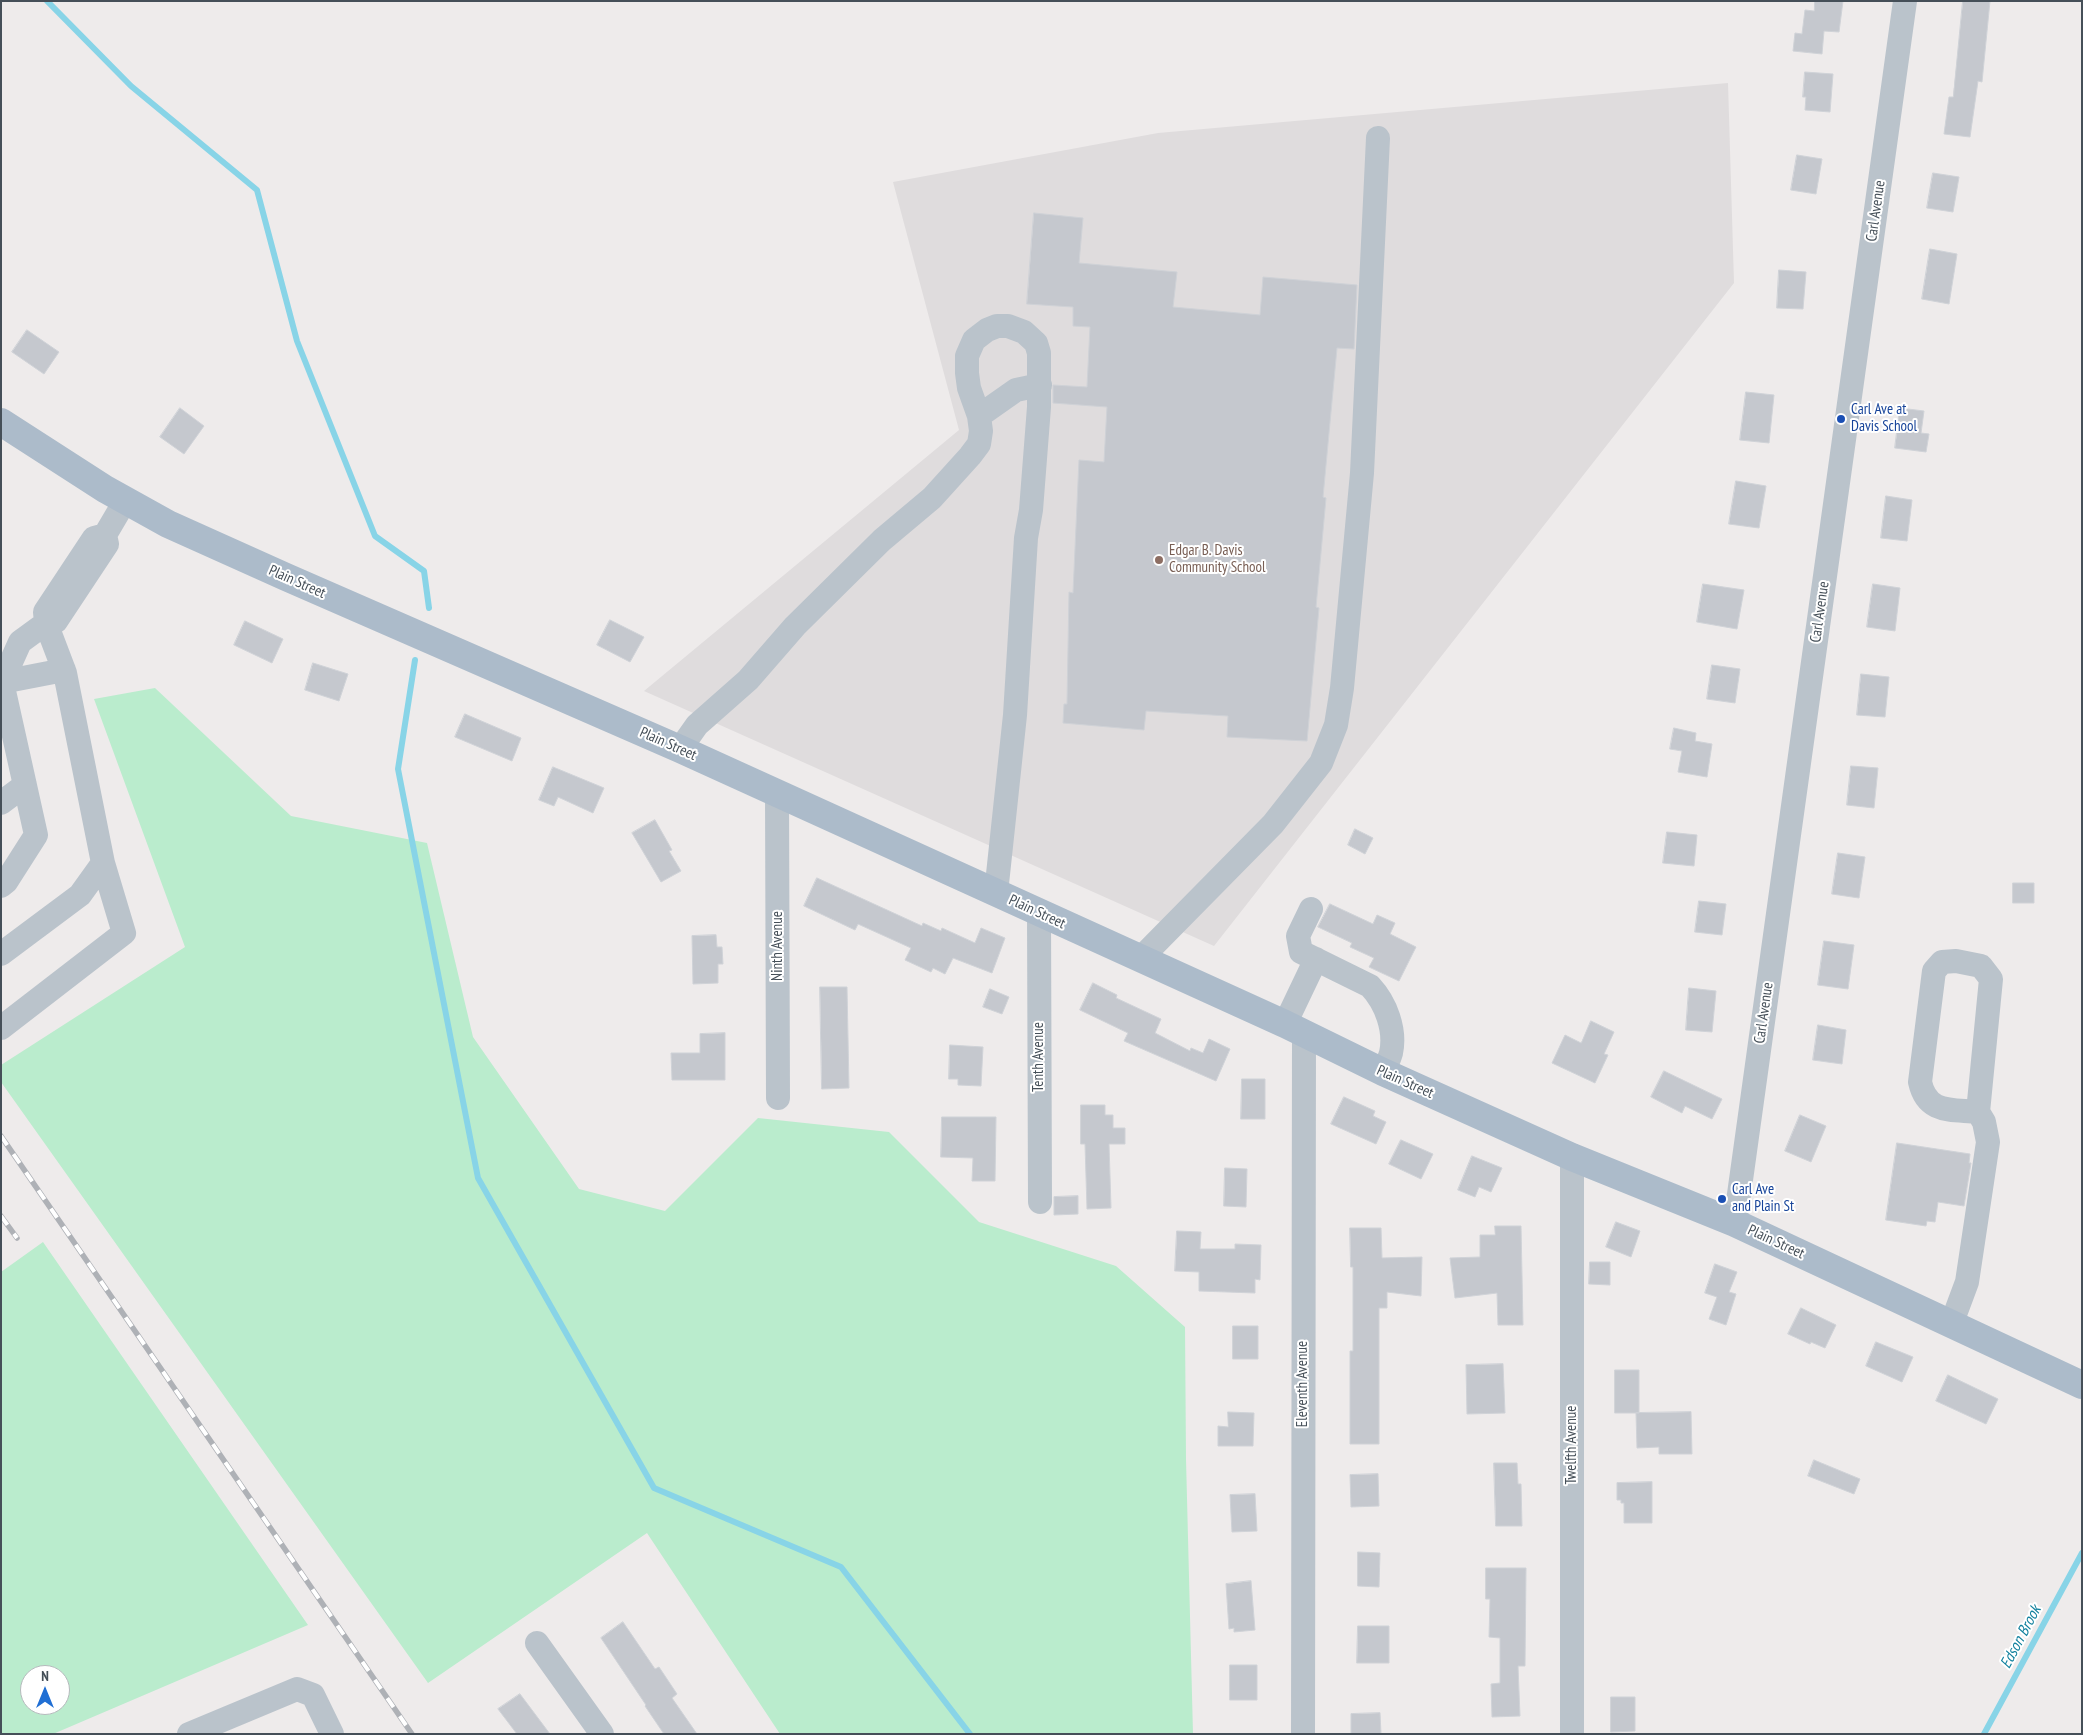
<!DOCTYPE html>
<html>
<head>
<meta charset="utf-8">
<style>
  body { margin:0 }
  #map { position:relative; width:2083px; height:1735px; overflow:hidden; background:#eeebeb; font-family:"PT Sans Narrow",sans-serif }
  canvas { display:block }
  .frame { position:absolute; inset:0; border:2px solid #454f58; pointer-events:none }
  .north { position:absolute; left:20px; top:1665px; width:50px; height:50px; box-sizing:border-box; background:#fff; border:1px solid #b5b9bc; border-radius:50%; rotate:0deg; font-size:14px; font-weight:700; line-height:20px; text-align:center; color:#454f58 }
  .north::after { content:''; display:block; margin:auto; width:18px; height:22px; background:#206fd4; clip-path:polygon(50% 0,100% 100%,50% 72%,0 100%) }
</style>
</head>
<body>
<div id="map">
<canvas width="2083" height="1735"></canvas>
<div class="frame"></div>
<div class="north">N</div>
</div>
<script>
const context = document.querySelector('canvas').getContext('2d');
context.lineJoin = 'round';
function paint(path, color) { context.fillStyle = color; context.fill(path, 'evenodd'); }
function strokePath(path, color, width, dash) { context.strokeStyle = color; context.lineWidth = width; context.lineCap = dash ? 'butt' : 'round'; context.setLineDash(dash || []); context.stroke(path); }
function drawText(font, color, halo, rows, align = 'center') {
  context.font = font + ' "PT Sans Narrow",sans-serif'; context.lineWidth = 4; context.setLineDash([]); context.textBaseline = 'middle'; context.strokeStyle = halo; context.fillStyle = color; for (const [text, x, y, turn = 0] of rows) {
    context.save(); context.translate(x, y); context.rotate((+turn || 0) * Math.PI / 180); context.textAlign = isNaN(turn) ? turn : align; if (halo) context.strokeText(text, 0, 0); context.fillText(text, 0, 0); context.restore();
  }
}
paint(new Path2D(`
  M1728,83l6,200 -520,663 -570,-255 315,-261 -66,-248 265,-49z`), '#dfdcdd');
paint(new Path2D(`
  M155,688l136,128 136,27 46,194 106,152 86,22 93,-93 131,14 90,90 137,44 69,61 1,132 7,275h-413l-133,-201 -219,150 -427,-601v-17l184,-118 -91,-248z
  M43,1242l265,383 -255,109h-52v-462zM30,1675h30v30h-30z`), '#baeccd');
strokePath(new Path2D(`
  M47,1l84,85 126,104 40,151 78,195 49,35 5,37
  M415,660l-17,109 80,409 176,310 187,79 129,167
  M1984,1734l98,-181`), '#88d4e7', 6);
const building = new Path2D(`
  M1815,1h28l-4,31 -15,-1 -2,23 -29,-3 2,-18 7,1 3,-24 9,1z
  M1963,1h27l-8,81 -4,-1 -8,56 -26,-3 5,-37h4z
  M1805,72l28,2 -3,38 -25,-2 1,-13h-3z
  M1797,155l25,4 -6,35 -25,-4z
  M1933,173l26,4 -6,35 -26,-4z
  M1034,213l49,5 -4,45 98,9 -4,35 87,8 3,-38 94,8 -3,64 -17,-1 -14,149 3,1 -10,109 3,1 -12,133 -80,-4 1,-21 -82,-5 -2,19 -81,-7 1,-19h3l2,-112 4,1 6,-133 25,2 3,-55 -54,-4v-18l34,2 3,-60 -17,-1v-19l-46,-3z
  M1930,249l27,5 -8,50 -27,-5z
  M1779,270l27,2 -3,37 -26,-1z
  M27,330l32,22 -15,22 -32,-22z
  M1746,392l28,3 -5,48 -29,-3z
  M180,408l24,18 -20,28 -24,-17z
  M1900,408l24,3 -3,22 8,1 -3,18 -31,-4z
  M1736,481l30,5 -7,42 -30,-4z
  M1886,496l26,4 -5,41 -26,-3z
  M1703,584l41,6 -7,39 -40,-7z
  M1873,584l27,4 -5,43 -28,-4z
  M610,620l34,17 -14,25 -33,-17z
  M245,621l38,18 -11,24 -38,-18z
  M313,663l35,11 -9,27 -34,-11z
  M1712,665l28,4 -5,34 -28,-4z
  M1861,674l28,3 -4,40 -28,-2z
  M465,714l56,24 -9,23 -57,-24z
  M1674,728l22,5 -1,8 17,3 -5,33 -29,-5 4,-21 -12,-2z
  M1851,766l27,2 -4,40 -27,-3z
  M553,767l51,21 -11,25 -35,-16 -4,9 -15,-6z
  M655,820l17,30 -3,1 12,20 -20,11 -29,-49z
  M1355,829l18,9 -8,16 -17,-9z
  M1667,832l30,3 -3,31 -31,-3z
  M1838,853l27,4 -6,41 -27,-4z
  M817,878l105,48 1,-3 18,8 1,-3 33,15 6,-15 24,10 -13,35 -39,-15 -8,16 -12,-6 -2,4 -26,-12 6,-12 -53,-24 -3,6 -51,-24z
  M2013,883h21v20h-21z
  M1699,901l27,3 -4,31 -27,-3z
  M1330,904l43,20 4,-9 18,8 -5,11 26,13 -17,34 -30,-14 5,-9 -24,-11 2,-4 -34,-16z
  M716,935l1,12h5l1,17h-5v19l-25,1 -1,-48z
  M1824,941l30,4 -6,44 -30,-4z
  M1093,983l24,12 -1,3 45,21 -6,14 35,18 1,-3 12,5 6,-14 21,10 -14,32 -92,-40 4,-8 -48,-23z
  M820,987h27l2,101 -27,1z
  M1689,988l27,3 -4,41 -26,-2z
  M990,989l19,8 -7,17 -19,-7z
  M1591,1021l23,11 -10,22 4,1 -13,28 -43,-20 13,-28 16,8z
  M1818,1025l28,5 -4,34 -29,-4z
  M725,1033v47h-53l-1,-27h29v-19z
  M950,1045l33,2 -2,39 -23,-1v-6h-9z
  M1664,1071l58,28 -10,20 -27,-13 -3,7 -31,-16z
  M1242,1079h23v40h-24z
  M1344,1097l31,14 -2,5 13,6 -10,22 -45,-20z
  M1081,1105h24v10h8v13h12v16h-16l2,64 -24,1 -2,-65h-4z
  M1800,1115l26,11 -15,36 -26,-11z
  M942,1117h54l-1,64h-23l1,-23 -32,-1z
  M1401,1140l32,14 -12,25 -32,-15z
  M1897,1143l73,11 -1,9h2l-7,43 -26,-4 -3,20 -8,-1 -1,5 -40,-6z
  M1472,1156l30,12 -11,24 -12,-5 -4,10 -17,-7z
  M1225,1168l22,1 -1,38 -22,-1z
  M1078,1196v18l-24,1v-18z
  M1616,1222l24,9 -9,26 -25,-10z
  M1495,1226h26l2,99h-25l-1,-32 -42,5 -5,-40 30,-1v-22h15z
  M1350,1228h31l1,30 40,-1 -1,39 -34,-4v16h-8v136h-29v-93h3v-84h-2z
  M1177,1231l24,1 -1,17h35v-5l26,1 -1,35 -5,-1v14l-56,-2v-19l-24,-1z
  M1590,1262h20v23l-21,-1z
  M1715,1264l22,8 -8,20 7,2 -10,31 -17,-6 8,-22 -12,-4z
  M1801,1308l35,17 -11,23 -14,-6 -1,2 -22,-10z
  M1233,1326h25v33h-25z
  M1876,1342l37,15 -11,25 -36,-16z
  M1503,1364l2,49 -38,1 -1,-49z
  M1615,1370h24v43h-24z
  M1948,1375l50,24 -12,25 -50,-23z
  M1228,1412l26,1 -1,33h-35v-20l10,1z
  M1691,1412l1,42h-33v-7l-22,1 -1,-35z
  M1814,1460l46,19 -6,15 -46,-18z
  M1494,1463h23l1,21h3l1,42h-26z
  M1378,1474l1,32 -28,1 -1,-32z
  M1652,1482v41h-28v-20h-3v-3h-4v-17z
  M1255,1494l2,37 -25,1 -2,-37z
  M1358,1552l22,1 -1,34 -21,-1z
  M1486,1568h40l-1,98h-7l2,50 -28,1 -1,-33 9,-1v-45l-11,-1 1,-38h-4z
  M1251,1581l4,49 -21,2v-4l-5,1 -3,-45z
  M623,1622l32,47 4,-2 18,27 -5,4 25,36h-33l-19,-28 1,-1 -45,-67z
  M1358,1626h31v37h-32z
  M1230,1665h27v35h-27z
  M520,1694l30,40h-33l-19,-25z
  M1611,1697h24v34l-24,1z
  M1380,1713l1,21h-30v-20z`);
paint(building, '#c5c8ce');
strokePath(building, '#cfd2d7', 1);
strokePath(new Path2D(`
  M979,416l37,-26 24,-5
  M105,535l2,9 -51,77 -10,2 -1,-11 49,-74 11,-3 20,-34
  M2,682l62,-12
  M680,749l17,-24 51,-45 47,-54 87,-86 50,-42 38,-42 9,-12 2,-13 -2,-15 -10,-28 -2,-15v-17l7,-16 13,-10 10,-4h11l16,6 12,11 3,10v54l-8,103 -5,28 -11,177 -19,178
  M777,793l1,305
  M1,803l24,-18
  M1,886l5,-4 30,-47 -34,-153 18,-40 26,-19 19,50 38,190 21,70 -123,95
  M1311,909l-13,27 3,16 69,34c16,17 26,44 21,67 -2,7 -5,13 -8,19
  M1039,913l1,289
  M1,954l79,-59 23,-32
  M1140,959l133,-135 48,-61 15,-38 6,-37 20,-215 16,-335
  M1285,1024l31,-65
  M1735,1223l170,-1222
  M1951,1325l16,-43 21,-140 -4,-20 -6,-10 13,-133 -10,-13 -25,-5 -14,1 -8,9 -14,111c7,32 31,27 58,30
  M537,1643l65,91
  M189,1734l108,-45 16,6 19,39
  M1303,1734l1,-701
  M1572,1734v-577`), '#bac3cb', 24);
strokePath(new Path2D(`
  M1,422l104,67 63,35 118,53 394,172 605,275 98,48 189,85 163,66 347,162`), '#acbbca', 28);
const rail = new Path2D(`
  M1,1136l411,598
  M1,1216l16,22`);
strokePath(rail, '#aeb1b6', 5.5);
strokePath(rail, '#fff', 4, [11]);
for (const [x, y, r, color] of [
  [1841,419,5,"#1a4fb4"],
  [1159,560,5,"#8d6e63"],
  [1722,1199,5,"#1a4fb4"]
]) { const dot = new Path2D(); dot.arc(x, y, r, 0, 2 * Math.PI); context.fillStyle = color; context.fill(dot); strokePath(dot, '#fff', 2); }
drawText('15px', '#454f58', '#fff', [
  ["Carl Avenue",1876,211,-82],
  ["Plain Street",297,582,24],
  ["Carl Avenue",1820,612,-82],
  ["Plain Street",668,744,24],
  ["Plain Street",1037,912,25],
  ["Ninth Avenue",778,946,-90],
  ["Carl Avenue",1764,1013,-82],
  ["Tenth Avenue",1039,1057,-90],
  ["Plain Street",1405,1082,24],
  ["Plain Street",1776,1242,25],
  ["Eleventh Avenue",1303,1384,-90],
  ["Twelfth Avenue",1572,1445,-90]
]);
drawText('15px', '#164399', '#fff', [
  ["Carl Ave at",1851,410],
  ["Davis School",1851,427],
  ["Carl Ave",1732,1190],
  ["and Plain St",1732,1207]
], 'left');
drawText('15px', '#785e54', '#fff', [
  ["Edgar B. Davis",1169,551],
  ["Community School",1169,568]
], 'left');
drawText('italic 16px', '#12819e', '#fff', [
  ["Edson Brook",2021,1637,-62]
]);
</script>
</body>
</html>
